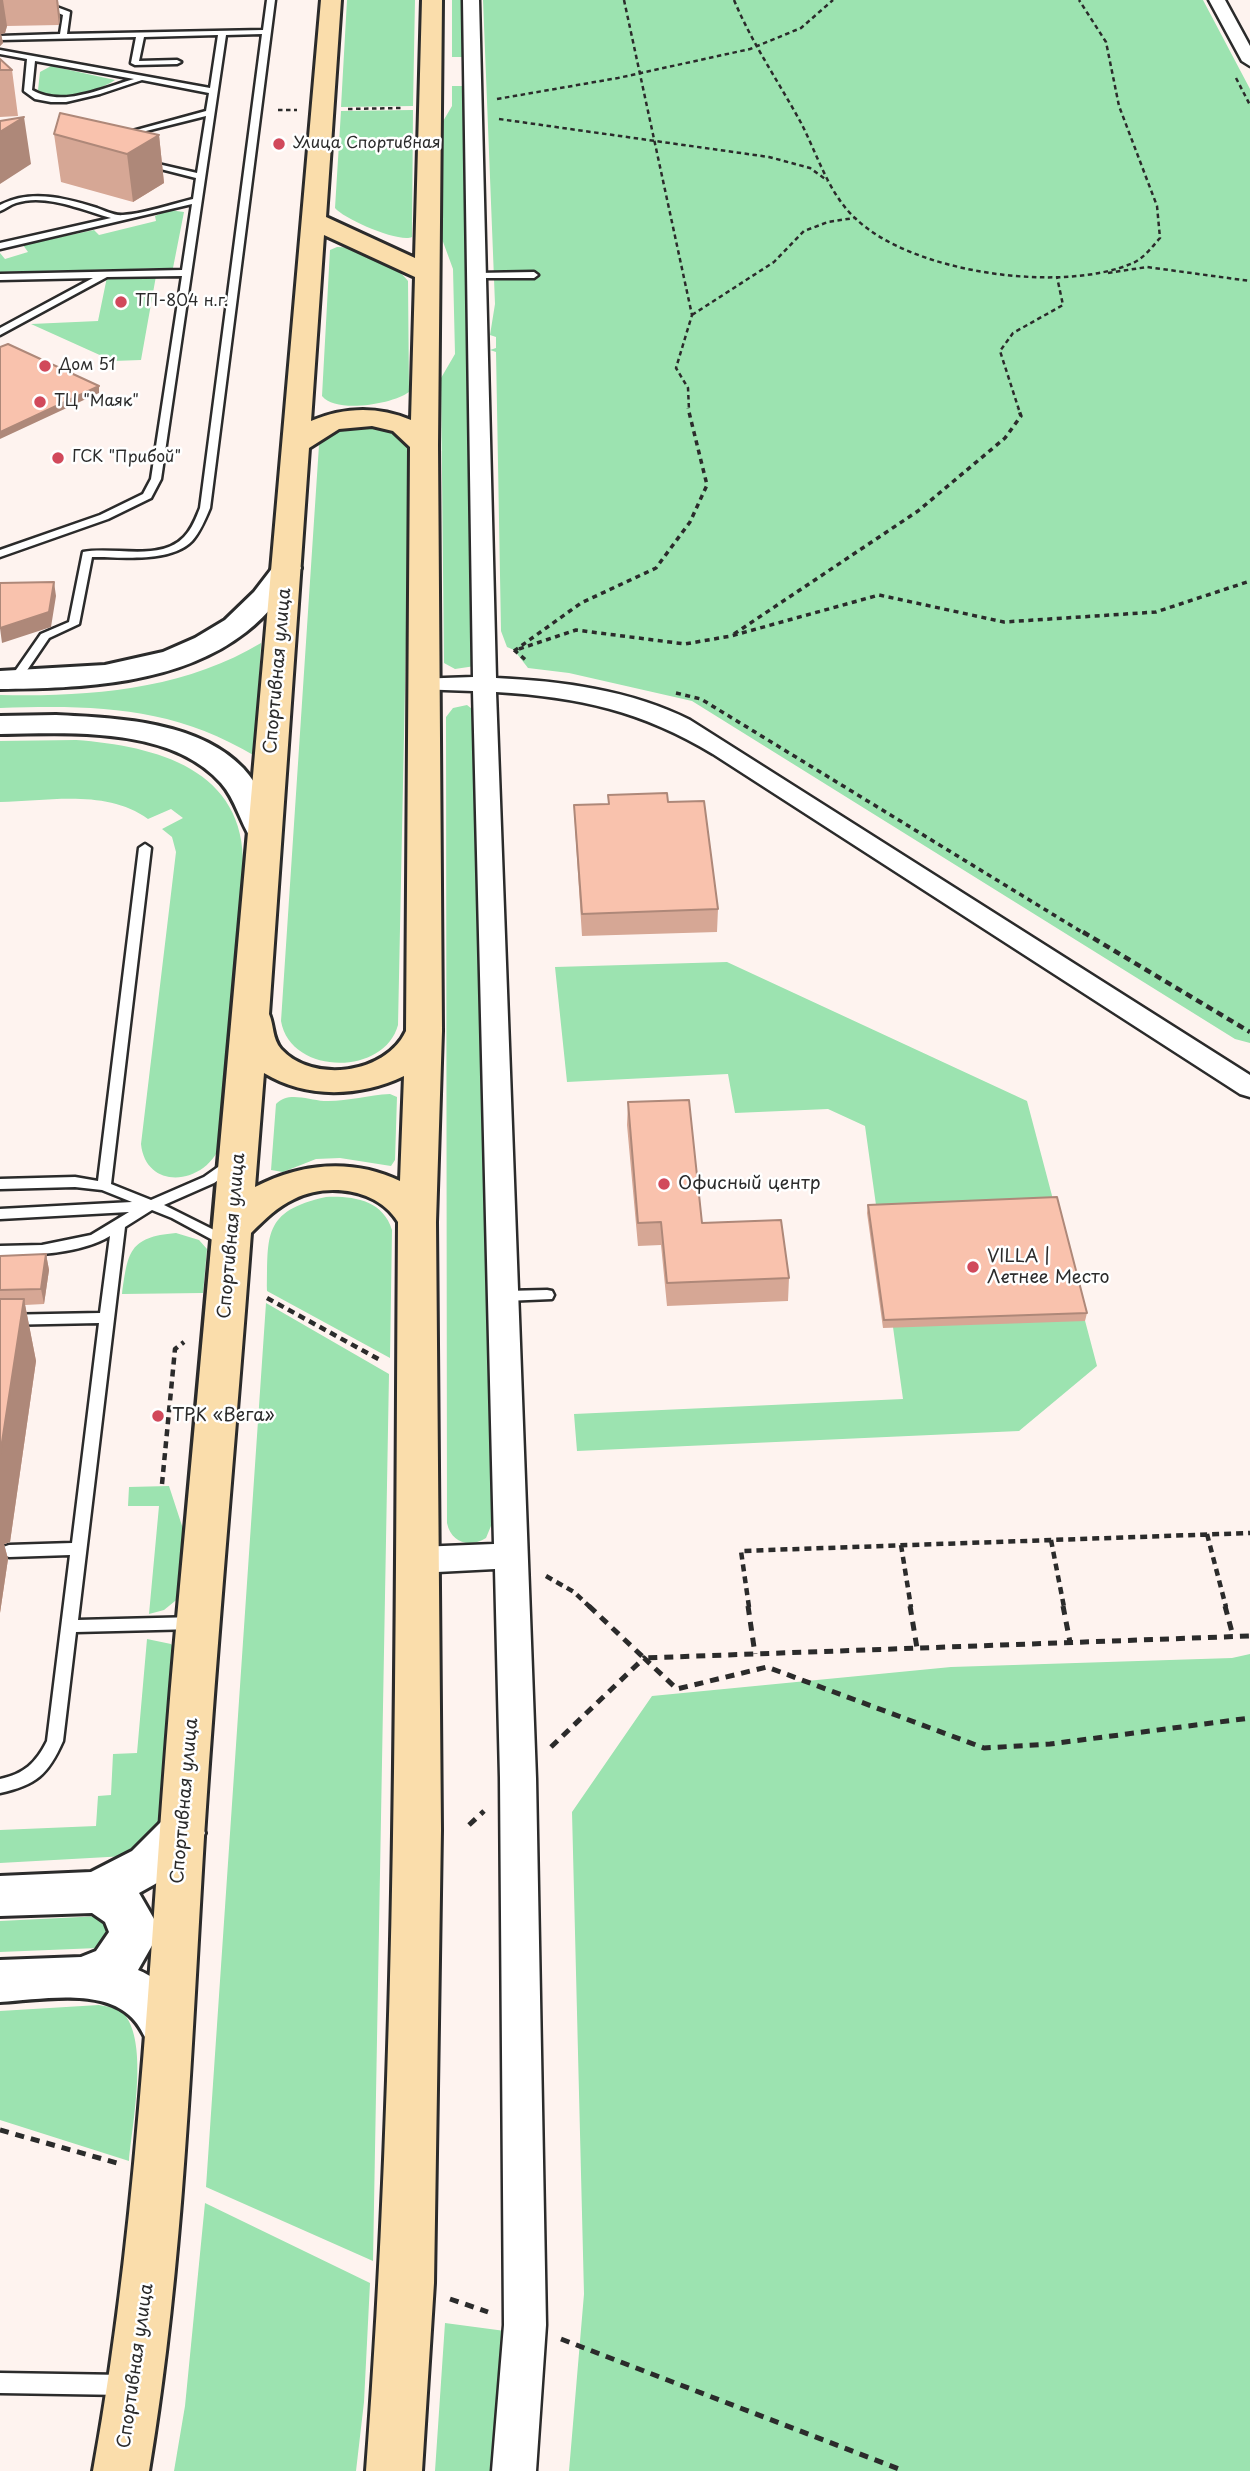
<!DOCTYPE html>
<html>
<head>
<meta charset="utf-8">
<style>
  body { margin:0 }
  canvas { display:block; background:#fef3ef }
</style>
</head>
<body>
<canvas width="1250" height="2471"></canvas>
<script>
const context = document.querySelector('canvas').getContext('2d');
context.lineJoin = 'round';
function paint(path, color) { context.fillStyle = color; context.fill(path, 'evenodd'); }
function strokePath(path, color, width, dash) { context.strokeStyle = color; context.lineWidth = width; context.lineCap = dash ? 'butt' : 'round'; context.setLineDash(dash || []); context.stroke(path); }
function drawText(font, color, halo, rows, align = 'center') {
  context.font = font + ' "Playpen Sans",sans-serif'; context.lineWidth = 5; context.setLineDash([]); context.textBaseline = 'middle'; context.strokeStyle = halo; context.fillStyle = color; for (const [text, x, y, turn = 0] of rows) {
    context.save(); context.translate(x, y); context.rotate((+turn || 0) * Math.PI / 180); context.textAlign = isNaN(turn) ? turn : align; if (halo) context.strokeText(text, 0, 0); context.fillText(text, 0, 0); context.restore();
  }
}
paint(new Path2D(`
  M347,0h68l-2,106 -72,1z
  M452,0h14l1,57h-15z
  M483,0h720l47,89v954l-15,-4 -543,-338 -123,-28 -41,-5 -14,-18 -7,-3 -6,-16 -5,-279 -6,-2 6,-2v-11l-6,-2 5,-31z
  M51,66l64,14c-16,11 -61,26 -77,10l2,-18z
  M452,86h18l5,580 -20,3 -11,-6 -3,-285 14,-24 -2,-85 -11,-30v-116l10,-17z
  M413,110l-1,127c-13,6 -68,-18 -77,-29l6,-97z
  M169,210l15,2 -11,56 -173,4v-19l5,6 23,-7 -5,-7 71,-15 5,5 57,-14 -1,-5z
  M337,247c21,-1 59,17 71,34l1,111c-16,12 -73,22 -87,4l8,-146z
  M156,276l-15,84 -28,1 -82,-37 67,-3 9,-44z
  M363,424l30,5 17,17 -12,579c-14,52 -108,50 -117,-4l38,-576 21,-16z
  M261,643l-6,113c-84,-50 -160,-51 -255,-48v-13c89,2 183,-5 261,-52z
  M467,705l14,11 12,805 -7,17c-16,10 -35,5 -39,-15l-1,-806 7,-9z
  M76,740c80,6 170,29 167,127l-21,273c-12,45 -76,53 -81,4l35,-292 -4,-15 -10,-8 21,-11 -12,-9 -23,10c-41,-30 -99,-18 -148,-17v-61z
  M727,962l300,139 70,265 -78,65 -442,20 -3,-37 329,-15 -38,-273 -37,-17 -93,4 -7,-39 -161,8 -12,-115z
  M390,1094l7,3 -2,63 -4,6 -51,-8 -24,1 -33,13 -12,-2 5,-66c12,-13 32,-4 48,-3 22,1 43,-6 66,-7z
  M326,1197c27,-1 57,3 66,33l-2,128 -123,-67c1,-55 -5,-80 59,-94z
  M176,1233l23,7 8,9 -4,44 -81,1c6,-41 6,-57 54,-61z
  M266,1303l123,71 -16,887 -167,-74z
  M169,1486l16,49 -5,62 -16,13 -15,4 10,-108h-31l1,-19z
  M147,1639l24,5 6,8 -13,159 -12,28 -26,17 -126,7v-33l96,-4 2,-30 13,-1 2,-41 24,-1z
  M1250,1654v817h-681l15,-177 -12,-482 80,-116 299,-29 281,-9z
  M101,1916l10,4 -3,24 -10,4 -98,4v-31z
  M99,2005c9,2 19,2 25,9 25,29 8,111 5,147l-129,-41v-109z
  M205,2203l165,80 -6,119 -8,69h-182l11,-65z
  M445,2323l60,8 -8,140h-62z`), '#9ce3b0');
const service = new Path2D(`
  M27,0h11l32,12 -3,22 196,-4 4,-30h8l-65,508c-5,12 -10,24 -18,33 -21,22 -72,16 -100,16l-13,67 -30,14 -30,44 -4,1 -6,-3 32,-46 28,-12 14,-70c31,-6 77,10 101,-15 8,-8 12,-19 16,-29l62,-474 -36,1 -65,444 -10,19 -43,21 -108,38v-7l100,-35 43,-21 8,-15 31,-203 -75,1 -107,58v-7l93,-50 -93,2v-6l182,-4 10,-66 -192,45v-6l111,-25c-29,-8 -66,-25 -95,-15 -6,2 -11,6 -16,8v-6c31,-16 65,-7 97,3 8,3 18,8 26,7 21,-1 49,-11 70,-16l3,-21 -55,-14 4,-3 52,12 9,-57 -84,21 -4,-2 88,-24 3,-18 -67,-13 -42,14 -34,8h-15l-16,-3 -11,-8 3,-32 -27,-5v-4l210,38 8,-53 -74,2 -5,24 38,-1 4,2 -4,2 -42,1 -4,-2 5,-26 -136,3v-4l60,-2 3,-19zM35,61l99,18c-31,9 -72,29 -102,11z
  M477,273l57,-1 4,3 -4,3h-60l-1,-2z
  M145,844l6,4 -40,336 40,16 53,-23 24,-17h10l2,3 -2,3 -24,17 -50,22 68,34 2,3 -7,5 -5,-2 -50,-27 -20,-8 -27,17 -47,393 118,-3 6,2 2,4 -2,4 -6,2 -120,3 -13,109c-15,34 -27,44 -63,52v-14c24,-5 36,-16 47,-38l23,-186 -61,2 -6,-2 -2,-4 2,-4 6,-2 63,-2 27,-220 -99,2v-10l100,-2 10,-77c-30,18 -76,19 -110,20v-10l42,-1 49,-10 38,-23 -129,7v-10l132,-7 -30,-12 -27,-3 -75,2v-10l75,-2 23,4 41,-333z
  M547,1290l5,1 2,4 -2,4 -47,2 -7,-5 7,-5z
  M0,2373l125,2 7,3 3,7 -3,7 -7,3 -125,-2z`);
const minor = new Path2D(`
  M463,0h16l17,678c65,3 135,12 194,42l560,355v22l-10,-3 -527,-340c-71,-43 -134,-57 -217,-62l40,1086 10,547 -10,146h-44l12,-146 -4,-547 -5,-209 -77,4 -12,-4 -5,-9 5,-9 12,-4 76,-3 -21,-853 -57,-2 -4,-5 4,-5 57,-2z
  M1209,0h16l25,46v20l-8,-5z`);
const secondary = new Path2D(`
  M287,559l10,3 4,6c-16,24 -32,46 -55,64 -68,53 -164,56 -246,57v-18l105,-6 58,-13 32,-14 30,-18 29,-28 23,-30z
  M56,715c60,3 142,6 187,53 17,19 28,42 37,65l-4,7 -12,3 -12,-3c-12,-18 -16,-40 -31,-57 -51,-57 -151,-50 -221,-49v-18z
  M181,1813l17,6 7,14c-14,28 -39,46 -66,60l15,26 4,16 -20,35c29,12 41,32 54,60l-7,16 -18,6c-28,-10 -19,-20 -38,-37 -31,-27 -91,-15 -129,-13v-42l81,-3 15,-6 13,-19 -4,-10 -13,-9 -92,3v-40l91,-4 41,-21 32,-32z`);
const primary = new Path2D(`
  M321,0h20l-15,217 89,41 7,-258h20l-4,445 4,586 -6,191 5,608 -7,453 -12,188h-56c32,-415 29,-833 32,-1249 -20,-33 -70,-40 -104,-23 -17,8 -29,20 -43,34 -15,201 -34,402 -47,604 -13,212 -20,424 -55,634h-56c50,-274 57,-554 82,-831 51,-547 98,-1093 146,-1640zM324,235l91,42 -4,143c-33,-14 -67,-13 -100,1zM372,426l21,5 17,16 -4,584c-20,43 -93,53 -125,18 -9,-10 -7,-24 -12,-35l40,-566 30,-19zM264,1073c42,26 96,24 140,3l-4,105c-47,-23 -100,-18 -145,6z`);
strokePath(service, '#2b2b2b', 5);
strokePath(minor, '#2b2b2b', 5);
strokePath(secondary, '#2b2b2b', 6);
strokePath(primary, '#2b2b2b', 6);
strokePath(new Path2D(`
  M624,0l68,315 -16,53 12,20 1,22
  M734,0c18,43 44,81 66,121 17,32 28,72 55,97 56,55 207,76 278,45 11,-5 19,-16 27,-25l-3,-32 -38,-100 -13,-64 -27,-42
  M1236,78l14,27
  M497,99l121,-21 132,-29 51,-21 32,-28
  M348,109l54,-1
  M278,110h19
  M499,119l270,38 41,11 18,13
  M1108,273l39,-6 103,14
  M692,315l82,-53 30,-31 24,-9 26,-4
  M1019,410l-19,-59 13,-18 50,-28 -6,-28`), '#2b2b2b', 2.5, [4.5, 3.5]);
strokePath(new Path2D(`
  M734,634l184,-123 87,-73 16,-22 -3,-8
  M519,649l57,-19 109,14 46,-8 148,-41 125,27 152,-10 94,-31
  M514,650l14,12
  M514,651l67,-48 75,-35 34,-46 17,-37 -19,-77
  M676,693l25,6 384,235`), '#2b2b2b', 3.5, [5, 4.5]);
strokePath(new Path2D(`
  M1083,932l167,100
  M267,1298l115,63
  M162,1484l13,-135 9,-7
  M1207,1534l19,73
  M1051,1540l13,67
  M901,1545l10,62
  M546,1576l28,16 16,15
  M749,1607l-8,-56 509,-18`), '#2b2b2b', 4.5, [7, 5]);
strokePath(new Path2D(`
  M589,1606l55,52 606,-22
  M748,1606l7,48
  M910,1606l7,42
  M1063,1606l7,36
  M1225,1606l8,30
  M551,1747l93,-89 33,31 90,-22 217,81 66,-4 200,-26
  M469,1825l15,-14
  M0,2130l117,33
  M450,2299l38,13
  M561,2339l343,132`), '#2b2b2b', 5, [9, 7]);
paint(service, '#fff');
paint(minor, '#fff');
paint(secondary, '#fff');
paint(primary, '#faddab');
paint(new Path2D(`
  M0,0h58l2,17 -1,8 -52,1 -2,7 -4,1 2,9 -3,3z
  M0,59l12,11 6,46 -18,1z
  M54,134l105,1 5,48 -31,19 -72,-20z
  M608,795l60,7 50,107 -1,23 -135,4 -7,-109 -1,-22 34,-1z
  M628,1102l74,121 87,55 -1,23 -121,5 -6,-61 -23,1 -11,-121z
  M868,1205l219,108 -2,8 -202,7 -16,-115z
  M46,1254l3,16 -5,34 -19,1 11,56 -26,181 -6,2 4,15 -8,54v-357z`), '#d6a795');
paint(new Path2D(`
  M0,0h3l4,26 -2,7 -4,1 2,9 -3,3z
  M56,0h2l2,17 -1,8z
  M24,117l7,47 -31,20v-52z
  M159,135l5,48 -31,19 -6,-48z
  M99,386v7l-99,46v-7z
  M54,582l2,14 -5,31 -49,16 -2,-15z
  M46,1254l3,16 -5,34 -3,-15z
  M24,1299l12,62 -26,181 -6,2 4,15 -8,54v-158z`), '#ae8879');
const building = new Path2D(`
  M0,59l12,11h-12z
  M60,113l99,22 -32,19 -73,-20z
  M24,117l-24,15v-11z
  M8,344l91,42 -99,46v-85z
  M54,582l-5,30 -49,16v-45z
  M667,793l1,9 36,-1 14,108 -136,5 -8,-109 35,-1 -1,-9z
  M689,1100l13,123 79,-3 8,58 -122,5 -6,-61 -23,1 -10,-121z
  M1057,1197l30,116 -203,7 -16,-115z
  M46,1254l-5,35 -41,1v-34z
  M0,1299h24l-24,156z`);
paint(building, '#f9c2ad');
strokePath(building, '#ae8879', 2);
for (const [x, y, r, color] of [
  [279,144,7,"#d1495b"],
  [121,302,7,"#d1495b"],
  [45,366,7,"#d1495b"],
  [40,402,7,"#d1495b"],
  [58,458,7,"#d1495b"],
  [664,1184,7,"#d1495b"],
  [973,1267,7,"#d1495b"],
  [158,1416,7,"#d1495b"]
]) { const dot = new Path2D(); dot.arc(x, y, r, 0, 2 * Math.PI); context.fillStyle = color; context.fill(dot); strokePath(dot, '#fff', 2.5); }
drawText('16px', '#2b2b2b', '#fff', [
  ["Улица Спортивная",293,144],
  ["ТП-804 н.г.",135,302],
  ["Дом 51",59,366],
  ["ТЦ \"Маяк\"",54,402],
  ["ГСК \"Прибой\"",72,458]
], 'left');
drawText('18px', '#2b2b2b', '#fff', [
  ["Спортивная улица",278,671,-85],
  ["Спортивная улица",232,1236,-85],
  ["Спортивная улица",185,1801,-85],
  ["Спортивная улица",136,2366,-82]
]);
drawText('18px', '#2b2b2b', '#fff', [
  ["Офисный центр",678,1184],
  ["VILLA |",987,1257],
  ["Летнее Место",987,1278],
  ["ТРК «Вега»",172,1416]
], 'left');
</script>
</body>
</html>
